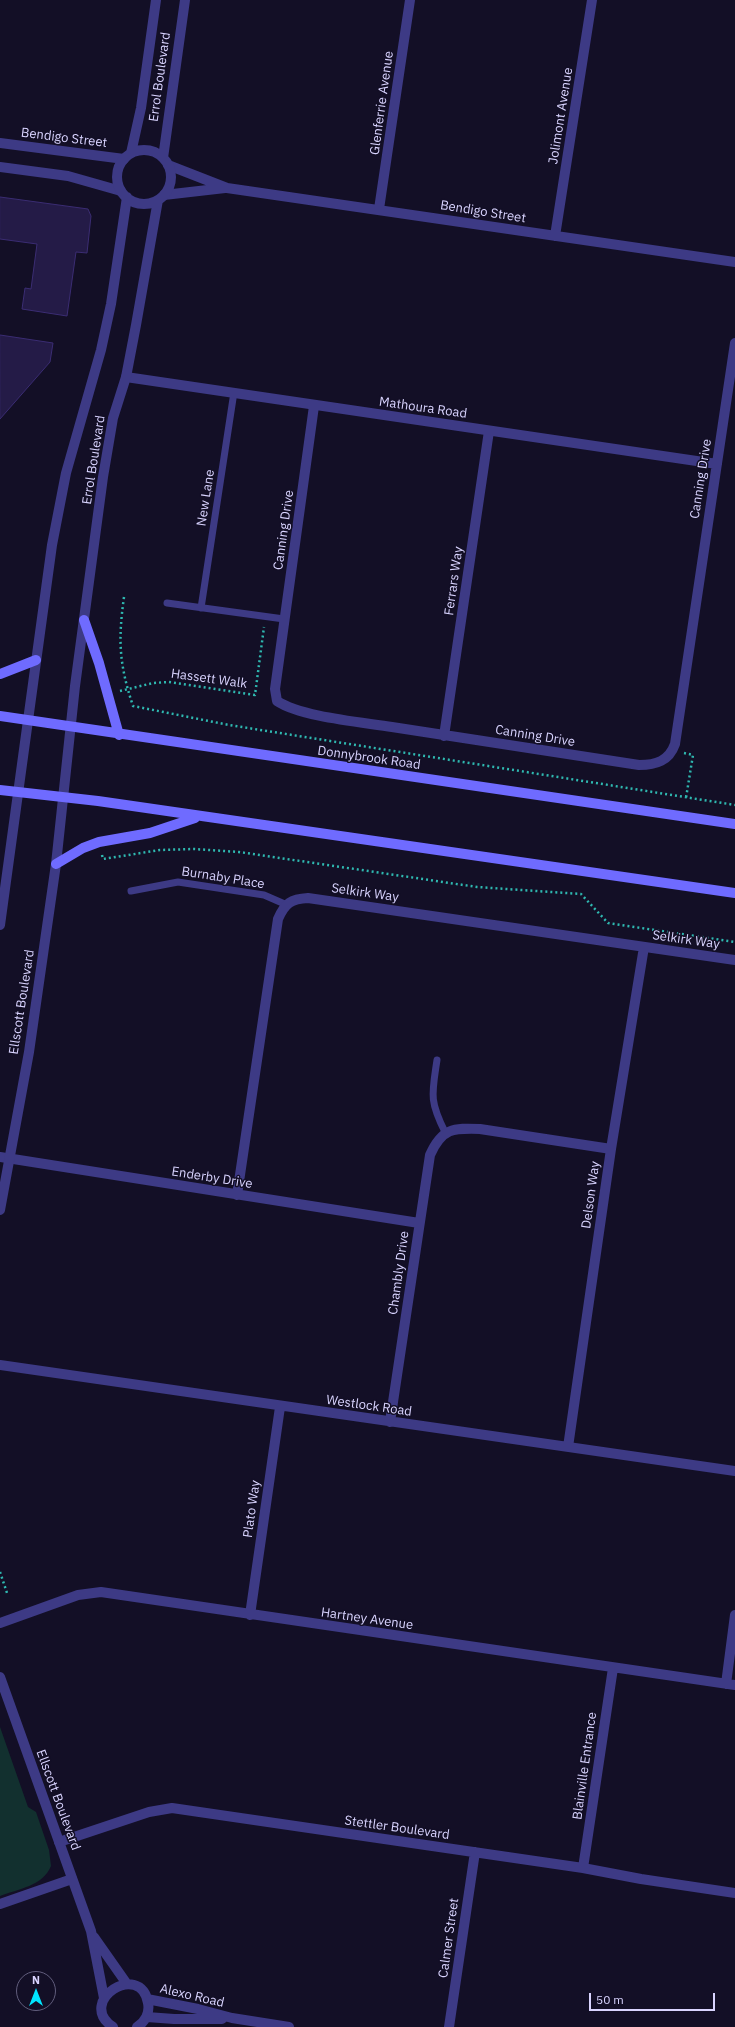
<!DOCTYPE html>
<html>
<head>
<meta charset="utf-8">
<style>
  body { margin:0 }
  #map { position:relative; width:735px; height:2027px; overflow:hidden; background:#130f26; font-family:"IBM Plex Sans",sans-serif }
  canvas { display:block }
  .north { position:absolute; left:16px; top:1971px; width:40px; height:40px; box-sizing:border-box; background:#130f26; border:1px solid #625e7d; border-radius:50%; rotate:0deg; font-size:11px; font-weight:700; line-height:16px; text-align:center; color:#d9d4ff }
  .north::after { content:''; display:block; margin:auto; width:14px; height:18px; background:#00e5ff; clip-path:polygon(50% 0,100% 100%,50% 72%,0 100%) }
  .scale { position:absolute; left:589px; top:1993px; width:126px; height:18px; box-sizing:border-box; border:2px solid #d9d4ff; border-top:0; padding-left:5px; font-size:12px; line-height:14px; white-space:nowrap; color:#d9d4ff; -webkit-text-stroke:3px #130f26; paint-order:stroke }
</style>
</head>
<body>
<div id="map">
<canvas width="735" height="2027"></canvas>
<div class="north">N</div>
<div class="scale">50 m</div>
</div>
<script>
const context = document.querySelector('canvas').getContext('2d');
context.lineJoin = 'round';
function paint(path, color) { context.fillStyle = color; context.fill(path, 'evenodd'); }
function strokePath(path, color, width, dash) { context.strokeStyle = color; context.lineWidth = width; context.lineCap = dash ? 'butt' : 'round'; context.setLineDash(dash || []); context.stroke(path); }
function drawText(font, color, halo, rows, align = 'center') {
  context.font = font + ' "IBM Plex Sans",sans-serif'; context.lineWidth = 3; context.setLineDash([]); context.textBaseline = 'middle'; context.strokeStyle = halo; context.fillStyle = color; for (const [text, x, y, turn = 0] of rows) {
    context.save(); context.translate(x, y); context.rotate((+turn || 0) * Math.PI / 180); context.textAlign = isNaN(turn) ? turn : align; if (halo) context.strokeText(text, 0, 0); context.fillText(text, 0, 0); context.restore();
  }
}
paint(new Path2D(`
  M0,1727l28,80 8,5 13,38 2,16c-8,20 -33,23 -51,30z`), '#12302f');
const building = new Path2D(`
  M0,197l88,12 3,7 -4,37 -11,-1 -9,64 -45,-7 3,-21 6,1 6,-45 -37,-5z
  M0,335l53,8 -3,19 -50,57z`);
paint(building, '#241b47');
strokePath(building, '#3b2d73', 1);
strokePath(new Path2D(`
  M124,597c-6,43 -5,67 9,109l96,19 506,80
  M120,691l33,-8 16,-1 86,13 9,-68
  M684,753l9,2 -7,43
  M102,855l1,4 57,-9 34,-1 45,3 238,35 104,7 27,29 127,19
  M0,1572l7,21`), '#2fb8b0', 2.5, [2, 3]);
strokePath(new Path2D(`
  M167,603l117,16
  M201,608l33,-216
  M131,891l47,-9 86,13 23,10
  M437,1060c-5,34 -8,40 8,72`), '#3d3a85', 7);
strokePath(new Path2D(`
  M0,143l124,16
  M168,165l59,23 508,74
  M0,167l68,9 53,15
  M164,195l61,-7
  M379,209l31,-209
  M555,236l37,-236
  M126,377l591,87
  M314,406l-39,283 2,12c24,16 84,21 115,26 82,13 164,26 247,38 17,0 30,-4 36,-21l60,-401
  M444,736l45,-305
  M0,1157l419,66
  M237,1195l41,-276c7,-16 13,-20 30,-21l427,62
  M0,1365l735,106
  M390,1422l40,-267c12,-27 23,-27 50,-26l131,20
  M568,1447l43,-298 33,-202
  M250,1615l30,-208
  M0,1623l78,-28 23,-3 634,93
  M726,1684l9,-69
  M59,1842l90,-30 23,-4 411,60 58,11 94,14
  M583,1868l30,-200
  M0,1904l72,-25
  M449,2027l26,-175`), '#3d3a85', 10);
strokePath(new Path2D(`
  M117 177a27 27 0 1 1 54 0a27 27 0 1 1-54 0Z
  M131,153l10,-45 15,-108
  M163,158l22,-158
  M0,925l52,-380 14,-72 35,-123 10,-46 16,-107
  M0,1210l29,-158 27,-188 19,-178 28,-209 10,-59 13,-41 10,-52 22,-125
  M0,1677l91,254 13,67
  M94,1937l33,47
  M147,1999l51,10 34,9 57,9
  M147,2017l27,2h48
  M113,2027c-38,-26 28,-67 35,-24 2,10 -3,19 -11,24`), '#3d3a85', 10);
strokePath(new Path2D(`
  M84,620l15,43 20,72
  M0,674l36,-14
  M0,716l735,108
  M0,790l98,11 637,92
  M56,864l27,-16 16,-6 51,-9 45,-15`), '#6f6bff', 10);
drawText('13px', '#d9d4ff', '#130f26', [
  ["Errol Boulevard",160,77,-82],
  ["Glenferrie Avenue",382,103,-82],
  ["Jolimont Avenue",561,116,-81],
  ["Bendigo Street",64,138,7],
  ["Bendigo Street",483,212,9],
  ["Mathoura Road",423,408,8],
  ["Errol Boulevard",94,460,-81],
  ["Canning Drive",701,479,-81],
  ["New Lane",206,498,-81],
  ["Canning Drive",284,530,-82],
  ["Ferrars Way",454,581,-82],
  ["Hassett Walk",209,679,8],
  ["Canning Drive",535,736,9],
  ["Donnybrook Road",369,758,8],
  ["Burnaby Place",223,878,9],
  ["Selkirk Way",365,893,8],
  ["Selkirk Way",686,940,8],
  ["Ellscott Boulevard",22,1002,-81],
  ["Enderby Drive",212,1178,9],
  ["Delson Way",591,1195,-82],
  ["Chambly Drive",399,1273,-82],
  ["Westlock Road",369,1406,8],
  ["Plato Way",252,1509,-82],
  ["Hartney Avenue",367,1619,8],
  ["Blainville Entrance",585,1766,-82],
  ["Ellscott Boulevard",58,1800,70],
  ["Stettler Boulevard",397,1828,8],
  ["Calmer Street",449,1938,-82],
  ["Alexo Road",192,1996,13]
]);
</script>
</body>
</html>
